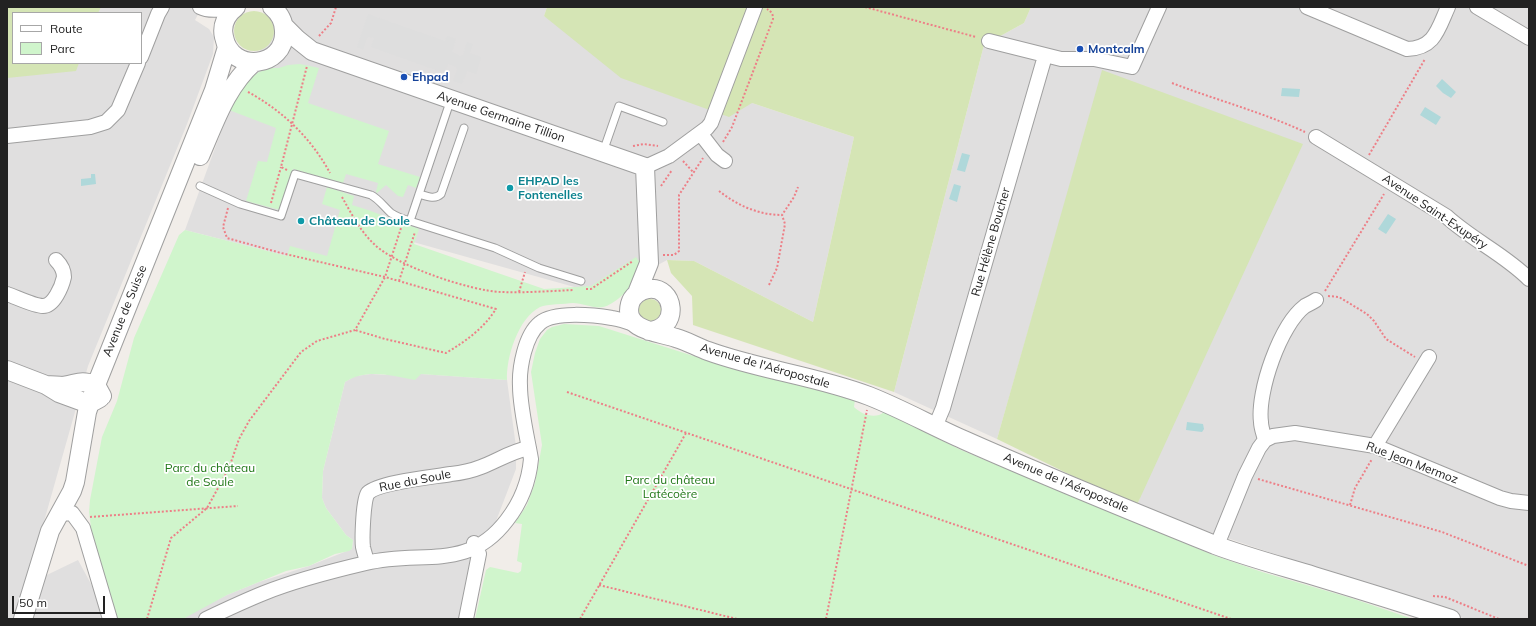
<!DOCTYPE html>
<html>
<head>
<meta charset="utf-8">
<style>
  body { margin:0 }
  #map { position:relative; width:1536px; height:626px; overflow:hidden; background:#f1ede9; font-family:Mulish,sans-serif }
  canvas { display:block }
  .frame { position:absolute; inset:0; border:8px solid #222; pointer-events:none }
  .legend { position:absolute; left:12px; top:12px; width:130px; height:52px; box-sizing:border-box; background:#fff; border:1px solid #a7a7a7; margin:0; padding:5px 7px; list-style:none; font-size:12px; color:#222 }
  .legend li { display:flex; align-items:center; gap:8px; height:20px }
  .legend b { width:20px; border:1px solid #a7a7a7 }
  .scale { position:absolute; left:12px; top:596px; width:93px; height:18px; box-sizing:border-box; border:2px solid #222; border-top:0; padding-left:5px; font-size:12px; line-height:14px; white-space:nowrap; color:#222; -webkit-text-stroke:3px #fff; paint-order:stroke }
</style>
</head>
<body>
<div id="map">
<canvas width="1536" height="626"></canvas>
<div class="frame"></div>
<ul class="legend">
<li><b style="height:5px;background:#fff"></b>Route</li>
<li><b style="height:11px;background:#d0f5cc"></b>Parc</li>
</ul>
<div class="scale">50 m</div>
</div>
<script>
const context = document.querySelector('canvas').getContext('2d');
context.lineJoin = 'round';
function paint(path, color) { context.fillStyle = color; context.fill(path, 'evenodd'); }
function strokePath(path, color, width, dash) { context.strokeStyle = color; context.lineWidth = width; context.lineCap = dash ? 'butt' : 'round'; context.setLineDash(dash || []); context.stroke(path); }
function drawText(font, color, halo, rows, align = 'center') {
  context.font = font + ' Mulish,sans-serif'; context.lineWidth = 3.5; context.setLineDash([]); context.textBaseline = 'middle'; context.strokeStyle = halo; context.fillStyle = color; for (const [text, x, y, turn = 0] of rows) {
    context.save(); context.translate(x, y); context.rotate((+turn || 0) * Math.PI / 180); context.textAlign = isNaN(turn) ? turn : align; if (halo) context.strokeText(text, 0, 0); context.fillText(text, 0, 0); context.restore();
  }
}
paint(new Path2D(`
  M7,7h195l-7,13 14,9 5,8 -1,17 -26,70 -99,242 -62,219 52,-25 32,59h-103zM13,13h128v50h-128z
  M282,7h265l-3,9 208,87 102,34 -41,185 -119,-61 -27,-1 -64,35 -197,-55 -78,18 -41,-2 -102,-26 44,-120z
  M1031,7h498v612h-63l-330,-112 4,-9 -37,-427 -106,368 -103,-47 90,-347 40,-22z
  M371,374l17,1 33,-1 86,6 9,67v22l-35,91 -11,59h-287l14,-9 30,-15 32,-13 50,-16 43,-17 1,-9 -7,-5 -20,-27 -4,-10 1,-27 22,-89 10,-6z`), '#e0dfdf');
paint(new Path2D(`
  M7,7h94l-3,6h-85v50h66l-3,8 -69,7z
  M547,7h484l-7,16 -40,22 -90,347 -201,-67 -1,-29 -21,-23 -4,-13 27,1 119,61 41,-185 -102,-34 -23,14 -108,-39 -77,-62z
  M234 31a20 20 0 1 1 40 0a20 20 0 1 1-40 0Z
  M1102,70l201,74 -167,363 -139,-68z
  M639 310a11 11 0 1 1 22 0a11 11 0 1 1-22 0Z`), '#d5e5b5');
paint(new Path2D(`
  M300,64l19,4 -11,35 81,28 -11,33 42,13 -4,11 -8,-3 -5,12 -5,-1 -12,-11 -9,8 -1,-1 2,-9 -32,-9 -3,9 -50,-14 -13,41 -34,-9 12,-40 9,1 9,-34 -47,-18 16,-26 7,-7 7,-5 13,-4h7l9,-3z
  M327,187l27,9 -2,9 16,5 51,19 -5,15 130,45 47,-3 45,-29 4,6c-2,5 -2,12 -5,17 -6,10 -21,25 -32,27 -9,2 -20,-4 -30,-4 -8,1 -26,1 -33,4 -22,11 -34,51 -33,73l-86,-6 -6,6c-24,-4 -48,-12 -70,2l-22,89 -1,27 4,10 20,27 7,5 -1,9 -3,2 -14,3 -26,12 -23,5 -59,24 -44,24h-67l-22,-69 -5,-38 1,-12 12,-63 15,-36 17,-63 45,-103 6,-5 102,26 3,-10 37,10 13,-46 -18,-6z
  M564,324l35,2 145,46 111,27 -1,8c7,7 21,13 30,5l77,38 252,105 49,17 89,26 62,21h-938l11,-49 4,-3 28,6 3,-2 1,-8 -5,-2 5,-37 -7,-1 12,-18 8,-22 7,-38 -11,-73 4,-19 5,-14 7,-9 5,-3z`), '#d0f5cc');
paint(new Path2D(`
  M368,14l77,27 2,-5 9,3 -4,13 8,4 3,-1 4,-13 6,2 -3,9 11,4 -5,17 -9,-3 -5,13 -9,-3 4,-11 -1,-3 -8,-3 -4,9 -73,-26 3,-9 -5,-1 -2,1 -4,12 -6,-3z`), '#dedede');
paint(new Path2D(`
  M1442,79l14,13 -5,6 -8,-5 -7,-7z
  M1282,88l18,1 -1,8 -18,-1z
  M1425,107l16,10 -5,8 -16,-10z
  M962,153l8,2 -5,17 -8,-2z
  M91,174h4l1,10 -15,2v-7l10,-1z
  M954,184l7,2 -4,16 -8,-3z
  M1388,214l8,5 -10,15 -8,-5z
  M1187,422l16,2 1,5 -2,3 -16,-2z`), '#afd8da');
const service = new Path2D(`
  M451,99l-41,122 85,27 44,20 42,13
  M603,152l16,-46 44,16
  M200,186l40,18 41,12 14,-42 76,21c8,4 13,12 20,18 6,4 12,6 19,8
  M419,194c7,2 16,6 22,0l23,-66`);
const minor = new Path2D(`
  M200,7c10,5 24,2 34,1
  M1307,7l100,42c28,-1 31,-20 41,-42
  M1477,7l52,31
  M989,41l72,18h33l38,8 27,-60
  M141,57l17,-43 4,-7
  M700,133l17,22 8,6
  M7,136l83,-9 16,-5 12,-12 20,-47
  M1316,137l130,79c26,24 58,38 83,63
  M645,167l24,-11 38,-28 4,-5 44,-116
  M7,294c9,3 27,12 36,12 11,0 19,-20 21,-29 0,-7 -3,-12 -8,-17
  M935,427l8,-19 102,-352
  M1265,440c-1,-5 -4,-12 -4,-18 -4,-30 19,-97 44,-116 4,-2 8,-4 11,-6
  M1375,446l54,-89
  M59,514l13,-1 11,15 27,91
  M1217,545l28,-69 14,-28 6,-8 8,-4 22,-3 80,13 125,52 11,3 18,2
  M367,562c-1,-5 -3,-10 -4,-15 -1,-7 0,-49 5,-54 11,-11 66,-16 83,-19 10,-1 20,-3 30,-7 16,-6 31,-16 48,-19
  M206,619c19,-9 38,-18 58,-26 32,-13 68,-22 102,-30 55,-14 101,10 141,-43 14,-18 22,-39 24,-61 -4,-23 -11,-51 -11,-73 -1,-18 5,-51 20,-63 14,-12 54,-8 72,-5 8,1 16,4 24,7
  M466,619l13,-65 -5,-11`);
const tertiary = new Path2D(`
  M236,7c-9,7 -15,18 -12,30 7,37 62,31 60,-6 0,-10 -5,-18 -12,-24
  M284,26l13,13 15,12 333,116 4,96 -12,30
  M200,156c15,-34 26,-69 54,-94
  M649,331c32,-2 26,-46 -1,-42 -8,1 -16,7 -18,15 -7,27 29,28 46,34 11,3 21,9 32,13 52,19 109,25 161,45 33,13 63,30 95,44 83,37 167,71 251,105 32,12 66,21 99,31 46,14 92,28 137,43
  M7,370l39,15 13,8 30,11 11,-6
  M47,385c5,0 11,1 16,1 15,-2 16,-7 33,-1l6,11
  M23,619l27,-88 22,-40 3,-9 12,-70 9,-27 118,-295 13,-43`);
strokePath(service, '#9f9f9f', 9);
strokePath(minor, '#9f9f9f', 16);
strokePath(tertiary, '#9f9f9f', 20);
strokePath(new Path2D(`
  M865,7l111,30
  M319,36l12,-13 5,-16
  M1172,83c44,17 90,29 133,49
  M248,92c35,19 63,46 82,81
  M723,142l9,-15 41,-108c0,-5 -1,-7 -6,-10
  M633,146l11,-2 14,2
  M1369,155l56,-96
  M683,161l10,11
  M287,170l-6,-3 26,-101
  M661,186l11,-16
  M719,191c18,14 39,24 63,24
  M342,197c9,16 18,34 32,47 22,22 97,47 127,48 24,1 49,-1 73,-2
  M271,203l10,-36
  M228,208l-5,19 4,11 54,15 104,24 111,32c-13,20 -30,32 -50,44l-61,-14 -30,-9
  M663,255h11l5,-4v-56l24,-37
  M399,281l16,-49
  M769,285l8,-17 8,-44 -3,-9 12,-18 4,-10
  M586,289h5l42,-28
  M1325,291l59,-97
  M519,292l6,-20
  M1328,296l11,1 28,17 7,7 12,18 29,18
  M567,392l664,227
  M1258,479l184,53 87,34
  M1350,505l5,-17 17,-29
  M90,517l148,-11
  M599,585l138,34
  M1433,596l12,1 54,22
  M147,619l24,-81 36,-30 22,-40 10,-29 10,-18 52,-69 16,-11 38,-11 30,-53 16,-49
  M580,619l106,-186
  M826,619l41,-209`), '#ed7f87', 2, [2, 2]);
strokePath(service, '#fff', 7);
strokePath(minor, '#fff', 14);
strokePath(tertiary, '#fff', 18);
for (const [x, y, r, color] of [
  [1080,49,4,"#1a4fb4"],
  [404,77,4,"#1a4fb4"],
  [510,188,4,"#0f9aa8"],
  [301,221,4,"#0f9aa8"]
]) { const dot = new Path2D(); dot.arc(x, y, r, 0, 2 * Math.PI); context.fillStyle = color; context.fill(dot); strokePath(dot, '#fff', 1.5); }
drawText('bold 12px', '#164399', '#fff', [
  ["Montcalm",1088,49],
  ["Ehpad",412,77]
], 'left');
drawText('12px', '#222', '#fff', [
  ["Avenue Germaine Tillion",501,117,19],
  ["Avenue Saint-Exupéry",1435,212,34],
  ["Rue Hélène Boucher",991,242,-74],
  ["Avenue de Suisse",125,311,-68],
  ["Avenue de l'Aéropostale",765,366,16],
  ["Rue Jean Mermoz",1412,463,21],
  ["Rue du Soule",415,481,-11],
  ["Avenue de l'Aéropostale",1066,483,23]
]);
drawText('bold 12px', '#0d838f', '#fff', [
  ["EHPAD les",518,181],
  ["Fontenelles",518,195],
  ["Château de Soule",309,221]
], 'left');
drawText('12px', '#217818', '#fff', [
  ["Parc du château",210,468],
  ["de Soule",210,482],
  ["Parc du château",670,480],
  ["Latécoère",670,494]
]);
</script>
</body>
</html>
